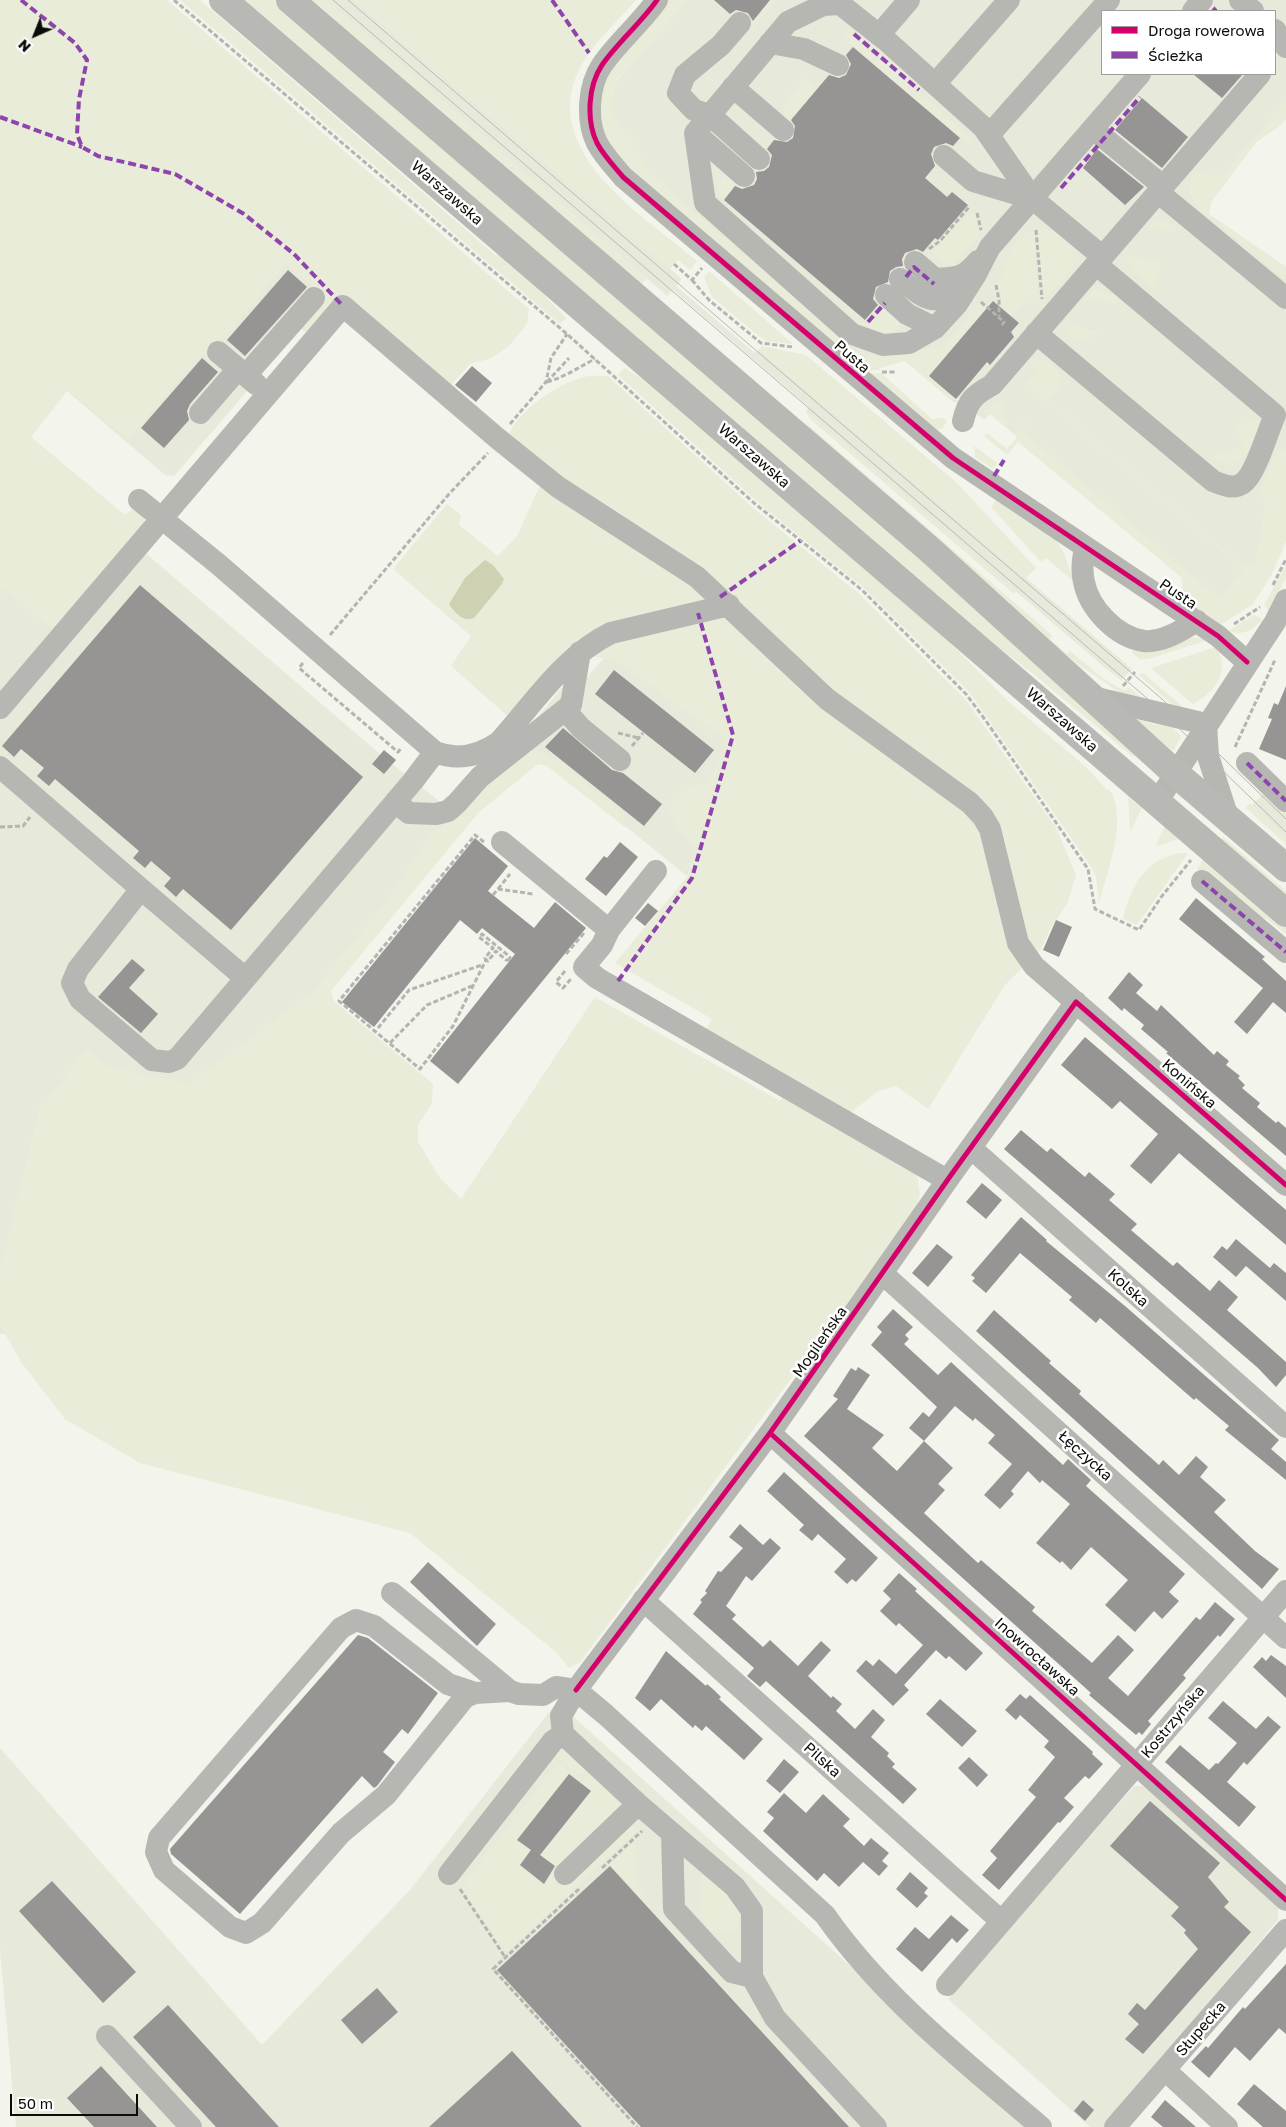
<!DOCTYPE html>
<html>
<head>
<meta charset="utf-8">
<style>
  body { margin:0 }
  #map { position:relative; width:1286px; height:2127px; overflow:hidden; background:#f3f4ec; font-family:"Golos Text",sans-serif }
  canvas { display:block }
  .legend { position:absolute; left:1101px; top:10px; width:175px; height:65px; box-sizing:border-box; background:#fff; border:1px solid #9d9e9c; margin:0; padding:6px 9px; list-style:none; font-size:15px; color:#0b0c07 }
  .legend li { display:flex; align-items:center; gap:10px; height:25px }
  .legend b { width:25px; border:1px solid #9d9e9c }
  .north { position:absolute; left:10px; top:10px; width:50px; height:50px; -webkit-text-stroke:4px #fff; paint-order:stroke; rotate:224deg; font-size:14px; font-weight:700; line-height:20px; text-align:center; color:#0b0c07 }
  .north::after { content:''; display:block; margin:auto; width:18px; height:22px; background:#0b0c07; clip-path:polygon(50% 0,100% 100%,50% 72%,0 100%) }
  .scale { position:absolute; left:10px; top:2094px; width:128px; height:22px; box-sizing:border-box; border:2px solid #0b0c07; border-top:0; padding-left:6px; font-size:15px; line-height:18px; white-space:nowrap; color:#0b0c07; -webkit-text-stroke:4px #fff; paint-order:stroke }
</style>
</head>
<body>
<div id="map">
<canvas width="1286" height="2127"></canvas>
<ul class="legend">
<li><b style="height:6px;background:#d6006c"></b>Droga rowerowa</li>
<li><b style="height:6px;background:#8e44ad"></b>Ścieżka</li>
</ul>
<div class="north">N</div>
<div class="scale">50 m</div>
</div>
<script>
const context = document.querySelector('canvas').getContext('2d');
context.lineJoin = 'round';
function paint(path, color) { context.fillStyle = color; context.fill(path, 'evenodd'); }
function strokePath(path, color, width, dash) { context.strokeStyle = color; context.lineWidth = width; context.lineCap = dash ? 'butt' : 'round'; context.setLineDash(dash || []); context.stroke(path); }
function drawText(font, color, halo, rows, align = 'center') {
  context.font = font + ' "Golos Text",sans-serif'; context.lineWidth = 5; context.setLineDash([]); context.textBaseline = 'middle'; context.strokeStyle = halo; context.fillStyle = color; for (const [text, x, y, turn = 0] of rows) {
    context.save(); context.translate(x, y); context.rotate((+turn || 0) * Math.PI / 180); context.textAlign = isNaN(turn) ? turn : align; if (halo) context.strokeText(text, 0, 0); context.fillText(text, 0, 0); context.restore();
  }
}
paint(new Path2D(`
  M326,0h28l328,279 -6,7 79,67 4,-4 373,320 -11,11 -17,-13 -298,-256 3,-4 -136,-117 -6,6z
  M685,0h601v119l-8,8 -22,15 -45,60 -2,12 77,53v190l-33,138 -32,9 -37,-26 -194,-164 -6,6 -74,-61 -37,8 -236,-202 -27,-50 4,-32zM1102,11h173v63h-173z
  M289,249l47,39 -162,188 -9,-1 -105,-90z
  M59,479l321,275 64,51 76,-67 46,-55 14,2 31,-35 115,88 -39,138 -157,-127 -489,585h-41v-786z
  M1264,793l22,20v24l-34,-32z
  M557,1702l472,425h-1013l-16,-177v-202l262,297 148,-155z
  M1134,1786h13l131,120v14l-174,207h-14l-142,-128z`), '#e7eada');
paint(new Path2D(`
  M0,0h167l362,309 -2,15 -18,22 -19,13 -19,4 -22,24 -108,-91 -33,38 -10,-7 25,-31 -37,-32 -63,75 -24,17 -71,84 -60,-50 -37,47 94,78 10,-8 9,10 1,12 -89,103 -51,-43 -5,5z
  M180,0h20l295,255 10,-1 61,64 -6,6z
  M237,0h38l597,513 265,243h-5l-96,-80 -94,-71z
  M303,0h23l321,278 -6,7z
  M354,0h282c-18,21 -40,40 -54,64 -48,86 60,150 115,197l-7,9 -12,-10 -8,9z
  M668,0h20l-64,75 -2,-2 -7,8 2,2c-12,26 -2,41 17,58l-4,6 15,13 -4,6 223,191 79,-10 37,-44 6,5 -57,67 32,28 -8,-1 -48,-41 -25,7v2l-18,1 -222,-191 -29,-32 -11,-25v-26l10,-26z
  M770,0h7l-24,29 -7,-1z
  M849,33l24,21 -5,6 -25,-22z
  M878,58l37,31 -6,6 -36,-31z
  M806,78l12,11 -32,37c-10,-20 8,-33 20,-48z
  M920,94l52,44 -5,6 -52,-44z
  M1286,101v18l-8,8 -22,15 -45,60 -2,12 77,53v13l-89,-73 -8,-18 4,-18 26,7z
  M725,174l12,10 -13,16 -4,-4 -2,-11z
  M970,210l7,6 2,19 -27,30h-4l-18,-15 11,-7z
  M1162,220l14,7 -1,5 -27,-5 -2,-2z
  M1034,230l4,71 -8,-7 -22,27 -7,-7v-15l-4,-16c18,-20 2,-40 37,-53z
  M1037,230c24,-2 36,12 37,35l-25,30 -8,-4z
  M1128,256l32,5 -5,28 -23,-19 -6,-12z
  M709,271l84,73 -27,-3 -6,-4 -48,-40 -8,-19z
  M1103,290l14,7 -1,6 -29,-6 5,-6z
  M889,306l14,15 -16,16 -16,-5 -4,-6 14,-15z
  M1069,325l30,7v1l-24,9 -9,-14z
  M762,346l44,9 151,128 79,85 -10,10 -267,-229z
  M1036,359c14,-1 31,14 22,29 -2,5 -7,9 -10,13l196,165 11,1 11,-64 -5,-5 -1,-7 17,-41 3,-1 6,2v91l-15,34 -18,28 -33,21 -35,-23 -4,-25 -163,-135 -11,13 -23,-19 3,-3 20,16 10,-12 -3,-3 11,-13 3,3 -6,7 197,167 25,-29 -218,-185 12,-14 -8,-8z
  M624,368l32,19 275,237 79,79 75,63 22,24 2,-1c20,29 -2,83 -10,114l-3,-26 -6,-12 -120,-172 -106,-105 -103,-83 -143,-130z
  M881,373l51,46 11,-1 4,3 -4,7 -6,3 -72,-57z
  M608,376l145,132 105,85 107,106 91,129 20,47 -9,29 -16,23 -10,22 -36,36 -77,124 -32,-23 -18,5 -29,23 -143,-84 6,-11 -97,-56 73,-87 5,-30 -14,-14 -10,-22c12,-19 16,-24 39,-27l18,-43 -107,-78 -27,-6 -81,63 -60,-53 20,-30 -78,-67 54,-65 14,11 -2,10 39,31 19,-20 30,-66 -38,-33c4,-23 50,-54 72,-59 8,-3 19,-2 27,-2z
  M997,400l10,3 -7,10 9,8 -5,5 -18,-15z
  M806,411l210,180 -2,3 -204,-175z
  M800,418l252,217 -2,4 17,15 3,-3 34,28 21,12 4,-4 14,12h-14l-53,-36 -229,-196z
  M1257,419c2,19 -10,45 -30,46l-15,-8 31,-11 -7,-19z
  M974,446l23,17 -4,6 -18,-12z
  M996,500l60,40 8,13 10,29 -28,-24 -5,4 -50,-55z
  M1286,565v13l-18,32 -4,-5z
  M1254,615l8,4c-9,12 -20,17 -34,12z
  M1193,637l15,3 -60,19h-8l-8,-6 2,-5 21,-1z
  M1216,647c15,23 -1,46 -23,57l-42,-36z
  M1143,673l39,33 -7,1 -36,-32z
  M1131,717l21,7 19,2 10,10 -7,14h-2z
  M534,750l30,14 58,49 4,15 -79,-62 -9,-2 -59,48 -148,179 3,10 99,83 -1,19 -14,22v17l22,36 21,21 134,-202 185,104 7,-9 130,83 3,20 -6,19 -334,448 -11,6 -13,-16 -146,-119 -270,-70 -75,-44 -44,-57 -21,-37v-54l40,-163 47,-59 17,17 85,18 123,-92 73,-89 48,-71 17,-12 52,-53z
  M1128,797l14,11 -12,24z
  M1250,803l36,34v7l-40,-36z
  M1165,827l14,12 -24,8 9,-19z
  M1223,837l63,54v9l-68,-58z
  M1181,853h7l-51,72 -14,-6c8,-32 21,-60 58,-66z
  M1203,859l83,66v9l-18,-14 -12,-5 -59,-46z
  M562,1748l26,21 -5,5h-5l-27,-22z
  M549,1755l29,22 -2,2 -7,-5 -52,66 14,10 -11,15 24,19 12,-16 -16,-13 50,-64 -8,-7 3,-3 -2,-2 7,-8 33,28 -2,9 -67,66 12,13 64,-62 6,2v5l-130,120 -43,-62 5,-12 45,-58 -7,-5 4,-5 7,5 39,-50 -6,-6z
  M636,1839l1,44 8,9 -2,8 -33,-36z
  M704,1874l37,33 -2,16c-5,7 -12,11 -20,10 -24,-3 -18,-38 -19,-55z`), '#e9ecd8');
paint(new Path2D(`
  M485,560l8,5 11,14 -2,5 -28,34c-11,4 -19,-5 -25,-14l16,-26z`), '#ced2b3');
paint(new Path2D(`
  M714,0h56l-17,21 -5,-8 -12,-3 -6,4z
  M853,47l107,91 -7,8 -7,-3 -12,4 -3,7 4,12 -10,12 22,19 5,-5 16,13 -30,35 -3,-2 -12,14 -6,-3 -12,4 -3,6 1,7 -7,1 -6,4 -2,11 -12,5 -3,12 5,6 -13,15 -141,-120 11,-14 7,3 12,-4 3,-6 -1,-7 8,-1 5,-4 3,-12 -5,-6 7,-9 13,2 6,-4 2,-12 -4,-6 38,-45 10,3 7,-3 5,-11 -5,-9z
  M1193,74h50l-21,24z
  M1142,98l46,39 -26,31 -47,-38z
  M1097,149l47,38 -19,18 -42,-37z
  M288,270l19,17 -62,69 -18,-16z
  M993,301l26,22 -8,9 3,5 -24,28 -3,-3 -31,37 -27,-23z
  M202,358l16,14 -28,32 -3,7 2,9 -25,28 -23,-20z
  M472,366l20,17 -16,19 -21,-17z
  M140,585l223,192 -132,153 -48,-41 -7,8 -12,-11 7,-8 -20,-17 -6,7 -12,-10 6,-7 -84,-72 -6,7 -12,-10 7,-8 -23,-19 -7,8 -12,-11z
  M614,670l100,80 -19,23 -100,-79z
  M1286,686v74l-27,-11 13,-30 -4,-1 6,-15 4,2z
  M563,728l49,42 11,3 39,31 -18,22 -99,-79z
  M384,750l12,10 -12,14 -12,-10z
  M475,838l33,28 -20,25 46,37 21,-26 31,26 -128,156 -28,-23 85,-107 -33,-26 -5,6 -17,-14 -86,107 -32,-25z
  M620,842l18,15 -32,39 -21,-17 19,-23 3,2z
  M1196,898l69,59 -3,2 24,22v32l-13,-11 -26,32 -13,-12 29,-34 -84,-69z
  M648,903l10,8 -13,15 -10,-8z
  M1056,920l16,7 -13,30 -16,-7z
  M132,959l13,11 -16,18 29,26 -17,19 -43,-36z
  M1129,972l14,13 -7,8 21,18 4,-6 53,50 3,-4 12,10 -3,4 14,11 -2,2 7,7 -3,3 18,15 -3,4 19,16 2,-2 8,7v28l-120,-103 2,-1 -27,-23 3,-4 -20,-17 -2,3 -14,-13z
  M1085,1037l201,173v35l-107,-92 -28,31 -21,-18 28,-32 -38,-33 -8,8 -51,-44z
  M1021,1130l26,22 4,-4 34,29 4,-5 26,22 -6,6 28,24 -6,6 42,36 4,-4 33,29 9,-11 19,17 -11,13 59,52v13l-10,12 -18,-19 -254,-219z
  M982,1183l20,17 -16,19 -20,-17z
  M1021,1217l26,23 -1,1 79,65 154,134 -8,9 15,13v18l-61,-50 4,-4 -33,-28 -2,2 -94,-82 -4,5 -27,-23 3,-3 -52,-44 -34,40 -14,-12 3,-3 -4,-3z
  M1236,1239l34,29 4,-5 12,10v28l-40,-35 -10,11 -23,-20 9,-11 5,4z
  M937,1244l16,13 -25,30 -16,-14z
  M893,1309l20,18 -8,8 4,4 -5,5 34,31 13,-13 112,103 5,-6 23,21 -5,6 99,88 -16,18 10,9 -17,18 -8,-8 -19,21 -30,-27 23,-25 -37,-33 -20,23 -9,-9 -2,2 -24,-20 34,-39 -28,-24 -2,3 -12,-12 -17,20 3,3 -14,15 -16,-14 28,-31 -24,-21 7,-8 -20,-17 -2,3 -18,-15 -31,35 29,27 -15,16 7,6 -21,23 28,26 26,24 3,-3 54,47 -3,4 60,52 26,-28 16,15 -26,28 20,18 68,-79 4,3 15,-18 20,17 -15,18 -2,-2 -35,40 3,3 -38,43 3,3 -9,11 -3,-3 -3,3 -47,-40 2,-2 -287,-257 34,-37 -5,-3 18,-28 5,3 2,-4 12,8 -23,34 37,26 -12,13 25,23 27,-30 -15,-13 14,-16 6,5 8,-10 -66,-62 11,-13 -5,-5z
  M994,1310l57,51 -2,2 32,28 -2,3 80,71 4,-5 16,15 17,-19 12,11 -8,10 26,23 -12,12 41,39 24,18 -17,20 -286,-258z
  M784,1472l94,86 -22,24 -4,-3 -5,5 -13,-12 12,-13 -28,-25 -6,7 -13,-11 5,-5 -37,-34z
  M740,1524l23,21 7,-7 11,10 -29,33 -6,-5 -20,30 10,9 -4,4 31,28 7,-7 28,26 23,-25 10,9 -23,26 23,22 2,-2 9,8 -6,7 19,18 18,-20 12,11 -14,17 18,16 -2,3 8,8 -3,3 25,22 -14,15 -137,-123 -6,6 -13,-11 7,-8 -61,-54 9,-12 -2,-2 7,-7 -2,-2 13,-20 3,1 22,-24 -14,-11z
  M428,1562l68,62 -19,22 -67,-64z
  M899,1573l18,16 -2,2 68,62 -17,18 -17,-15 -3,3 -10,-9 -32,35 5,5 -16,16 -37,-35 10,-11 7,6 6,-7 17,15 27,-29 -24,-22 -3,3 -16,-15 11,-12 -8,-8z
  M358,1635l10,3 70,55 -30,41 -6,-5 -19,23 12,10 -18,24 -3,2 -12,-12 -122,138 -69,-60 -1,-5z
  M666,1651l40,35 1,-2 7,6 7,7 -2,2 44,40 -19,21 -38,-34 -4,5 -7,-6 -2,3 -32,-29 -11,12 -15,-13z
  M1271,1655l15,11v32l-33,-31 9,-10 4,4z
  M1020,1694l6,5 4,-4 63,57 -1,2 11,10 -14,15 -4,-3 -21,22 10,9 -14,16 -2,-1 -59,68 -17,-15 15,-17 -7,-7 46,-54 -8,-7 27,-33 -11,-10 5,-6 -29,-26 -4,5 -11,-10z
  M940,1699l37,32 -15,16 -36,-33z
  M1223,1701l33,28 12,-13 13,11 -34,38 -3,-3 -17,20 29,25 -17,20 -74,-65 15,-17 29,25 7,-7 2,1 19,-21 -29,-25z
  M969,1757l19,18 -11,12 -19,-19z
  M784,1759l15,13 -19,21 -14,-12z
  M569,1774l22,17 -51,64 15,11 -11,18 -24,-19 11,-15 -14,-10z
  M784,1793l22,20 17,-19 27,25 -7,7 21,20 7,-8 18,15 -7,8 6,5 -9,10 -16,-14 -24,25 -15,-14 -7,8 -54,-50 11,-13 -7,-6z
  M1150,1801l70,62 -12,14 21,25 -5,5 27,25 -108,122 -18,-15 14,-15 -11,-10 9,-11 8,7 53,-61 -14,-16 2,-3 -15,-14 8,-9 -69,-61z
  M610,1866l32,35 207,226h-208l-144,-157z
  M910,1872l18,16 -4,5 4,3 -11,12 -21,-19z
  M52,1881l84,91 -33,31 -84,-92z
  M951,1915l18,15 -12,13 -5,-5 -30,34 -26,-23 19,-22 14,12z
  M1286,1964v70l-7,-6 -29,33 -15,-14 -26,31 -18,-16 15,-16 2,2 35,-41 2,2z
  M377,1988l21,24 -36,32 -21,-24z
  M168,2005l111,122h-63l-83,-90z
  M512,2051l70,76h-153z
  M101,2066l56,61h-63l-27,-29z
  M1254,2084l32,27v16h-23l-26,-23z
  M1083,2100l11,10 -9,11 -11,-10z
  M1165,2100l31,27h-33l-12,-10z`), '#969594');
strokePath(new Path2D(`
  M174,0l393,334 187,169 108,87 104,104 20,27 102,148 7,40 44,21 23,-34 29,-36
  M977,213l4,17
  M1036,230l6,69
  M929,249l11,-8 29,-34
  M674,264l18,16 10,-12
  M692,280l17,20 52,43 32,4
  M996,285l3,15v16
  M981,302l23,20 -2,3
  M882,372h13
  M547,382c18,-5 32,-15 48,-23
  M547,382l22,-24
  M510,424l36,-42 5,-24 16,-24
  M1273,585l13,-26
  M1234,624l26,-17
  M330,635l119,-141 39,-41
  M303,663l-4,5 99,84 4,-5
  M1123,686l12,-14
  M618,733l21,5
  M632,746l11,-13
  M1235,747l40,-87
  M0,827l23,-1 7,-9
  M484,842l-9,-7 -136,166 81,68 33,-43 33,-66
  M498,889l12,-15
  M493,895l5,-6 35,5
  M566,954l18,-21
  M510,960h-4l-10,-9 -8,10 -2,-1 -1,-2 8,-10 -14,-11 3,-3 27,22 2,4
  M565,971l-9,11 7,6 8,-9
  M378,1028l31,-38 73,-25
  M390,1043l37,-38 45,-19
  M602,1868l40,-37
  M460,1889l45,68
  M579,1889l-86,80 144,158`), '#b4b4b0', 3, [5, 2.5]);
strokePath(new Path2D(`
  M657,0c-16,23 -39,42 -55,65 -14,21 -16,55 -5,78 7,13 17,23 26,34l330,281 265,178 29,26
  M1240,0l13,11
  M1193,11l9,-11
  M740,23l-19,22 -36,30 -7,18 16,17 16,5 49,44
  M1275,30l11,17
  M879,35l30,-35
  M770,43l34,6 34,16
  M935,84l74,-84
  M733,87l50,43
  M1093,129l70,57
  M695,133l49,43
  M989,135l120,-135
  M944,156l29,25 60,18
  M1158,192l128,106
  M1103,257l-70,-58 -50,-72 -95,-85 -48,-38 -17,1 -35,17 -93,111 10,70 147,131 31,11 26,-2 26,-15 22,-24 19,-30 14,-27 150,-173
  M915,262l20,17c22,-1 29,-1 43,-18
  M900,279c28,22 27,24 63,16
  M886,295l21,19 28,14
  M1036,333l177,148c10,4 21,9 30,2 13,-9 25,-53 32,-68l-179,-151
  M218,352l38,32
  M246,375l68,-77
  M200,413l38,-44
  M963,421c5,-21 11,-26 29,-36l268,-311
  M139,500l79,64 217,188c23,9 44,4 64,-10 35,-39 65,-86 112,-109l118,-28
  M1085,547c-2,12 -4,23 -1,35 5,26 32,55 60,59 18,2 38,-11 53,-20
  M1092,697l114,27
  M0,708l343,-402 154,132 61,49 139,90 130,122 143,104 13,14 7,12 28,114 16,23 252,219
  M566,711l15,17 39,32
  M1206,724l2,32 20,62
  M1247,763l39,38
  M0,767l141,122
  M395,802l14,11 27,1 12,-3 9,-8 23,-26 91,-72 9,-53
  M1157,802l118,-180 11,-22
  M502,842l107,88 -7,15 -18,22 13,11 350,202
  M1202,881l84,71
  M609,930l47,-59
  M244,977l-103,-88 -63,80 -6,14 8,16 72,61 17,2 8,-3 236,-278 22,-29
  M971,1148l315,279
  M883,1274l403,364
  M770,1433l516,467
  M392,1593l118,98 9,3 24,1 13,-8 20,3 30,25 219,200c58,83 140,147 216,212
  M643,1600l358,321
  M475,1693l-10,4 -79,98 -45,38 -79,90 -16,10 -16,-6 -66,-57 -8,-18 3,-14 182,-210 15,-8 18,6 74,58 27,9 35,-2
  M672,1833l2,76 58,63 20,5
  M449,1874l104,-133 10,-7
  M565,1874l73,-70
  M947,1985l339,-394
  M107,2036l84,91
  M1165,2070l62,57
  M876,2127l-101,-109 -23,-41v-66l-17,-24 -97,-83 -75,-70 -2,-18 15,-26 194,-257 181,-258 125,-173
  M1115,2127l171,-197`), '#b6b7b3', 22);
strokePath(new Path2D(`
  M223,0l1063,913
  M290,0l639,549 246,224 111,95`), '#b8b8b4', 28);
strokePath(new Path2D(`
  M333,0l823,706 130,126
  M348,0l814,699 124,120`), '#b8b8b5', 1);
strokePath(new Path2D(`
  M21,0l54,43 12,17 -8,39 -2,35 5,13 16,9 77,18 69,40 50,40 49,52
  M552,0l37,53
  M1213,11l3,-3
  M854,34l65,56
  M0,117l82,30
  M1061,188l79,-91
  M906,277l8,-10 20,17
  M868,322l17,-19
  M994,476l10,-16
  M720,597l80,-56
  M1247,763l39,38
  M1202,881l84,71
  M618,981l74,-103 41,-143 -35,-122`), '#8e44ad', 4, [8, 4]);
strokePath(new Path2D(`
  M657,0c-16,23 -39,42 -55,65 -14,21 -16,55 -5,78 7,13 17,23 26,34l330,281 265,178 29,26
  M770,1433l516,467
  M576,1690l194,-257 181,-258 125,-173 210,183`), '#d6006c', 5);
drawText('15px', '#0b0c07', '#fff', [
  ["Warszawska",447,193,41],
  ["Pusta",852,357,41],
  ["Warszawska",754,456,41],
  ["Pusta",1178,594,34],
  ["Warszawska",1062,720,41],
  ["Konińska",1189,1084,41],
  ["Kolska",1128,1288,42],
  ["Mogileńska",820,1342,-55],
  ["Łęczycka",1085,1456,42],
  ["Inowrocławska",1037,1657,42],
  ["Kostrzyńska",1173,1722,-50],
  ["Pilska",822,1760,42],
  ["Słupecka",1201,2029,-49]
]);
</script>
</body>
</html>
